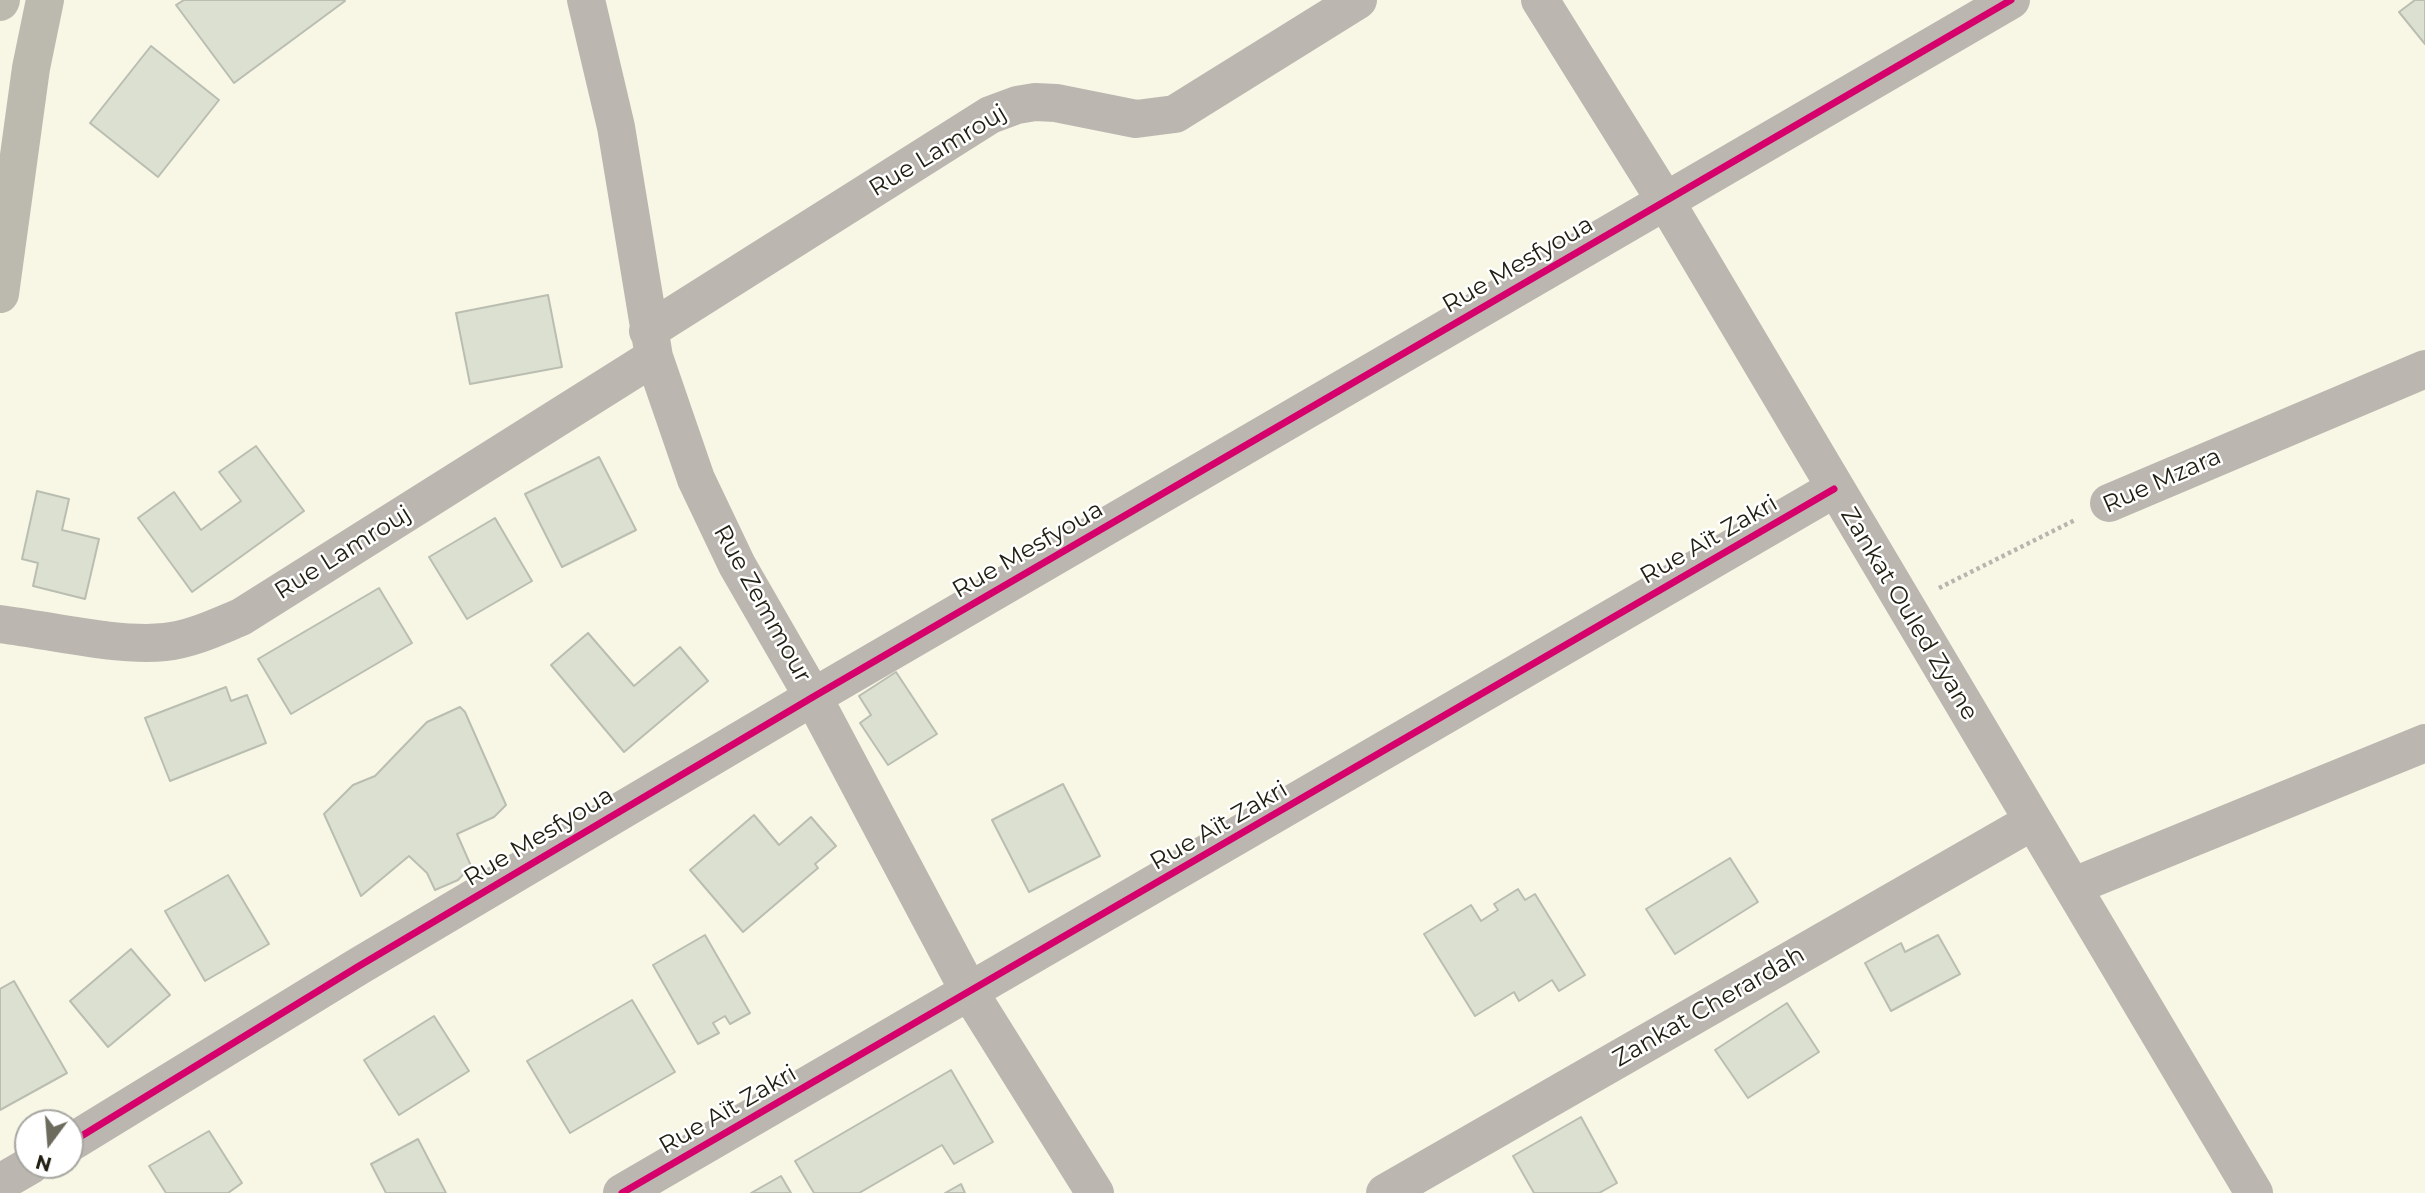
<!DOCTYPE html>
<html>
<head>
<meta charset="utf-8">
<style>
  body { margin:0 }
  #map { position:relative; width:2425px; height:1193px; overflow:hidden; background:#f8f7e6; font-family:Montserrat,sans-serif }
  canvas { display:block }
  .north { position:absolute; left:14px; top:1109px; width:70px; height:70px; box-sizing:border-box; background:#fff; border:2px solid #a7a6a1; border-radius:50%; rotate:196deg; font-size:19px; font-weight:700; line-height:28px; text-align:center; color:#222013 }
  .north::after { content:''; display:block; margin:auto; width:24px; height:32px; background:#6d6b5d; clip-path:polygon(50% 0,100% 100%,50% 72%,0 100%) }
</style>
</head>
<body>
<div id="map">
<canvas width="2425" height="1193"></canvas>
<div class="north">N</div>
</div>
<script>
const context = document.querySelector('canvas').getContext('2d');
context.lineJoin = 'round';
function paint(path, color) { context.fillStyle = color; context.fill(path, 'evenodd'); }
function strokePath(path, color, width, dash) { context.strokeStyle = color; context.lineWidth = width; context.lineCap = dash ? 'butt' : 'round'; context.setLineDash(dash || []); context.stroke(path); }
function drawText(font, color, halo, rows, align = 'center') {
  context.font = font + ' Montserrat,sans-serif'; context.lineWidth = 5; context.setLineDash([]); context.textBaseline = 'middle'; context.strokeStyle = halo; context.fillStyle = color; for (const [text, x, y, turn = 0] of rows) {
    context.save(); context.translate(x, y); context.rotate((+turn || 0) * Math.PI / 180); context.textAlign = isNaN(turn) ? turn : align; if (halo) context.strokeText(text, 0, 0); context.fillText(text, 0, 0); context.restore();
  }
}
const building = new Path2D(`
  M184,0h160l1,1 -111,82 -58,-78z
  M2415,0h10v44l-26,-32z
  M151,46l68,54 -61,77 -68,-54z
  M548,295l14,72 -92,17 -14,-71z
  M256,446l48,65 -112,81 -54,-74 36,-26 27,38 40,-29 -22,-29z
  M599,457l37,73 -74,37 -37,-73z
  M37,491l32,8 -7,31 37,9 -14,60 -52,-13 5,-23 -16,-4z
  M495,518l37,63 -65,38 -38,-62z
  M379,588l33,55 -121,71 -33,-55z
  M588,633l46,53 46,-39 28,34 -84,71 -73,-87z
  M896,672l41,62 -49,31 -28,-42 11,-8 -12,-19z
  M226,687l5,14 16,-6 19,48 -96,38 -25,-63z
  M460,707l5,5 41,93 -12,12 -37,17 14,32 -13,14 -23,10 -8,-17 -18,-17 -48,40 -37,-82 29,-29 22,-9 52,-54z
  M1063,784l37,72 -71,36 -37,-72z
  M754,815l25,30 32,-28 25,29 -21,18 3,4 -75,64 -53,-62z
  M1730,858l28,44 -83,52 -29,-45z
  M228,875l41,69 -64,37 -40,-70z
  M1518,889l7,11 10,-6 50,81 -26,16 -7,-11 -33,21 -5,-9 -39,24 -51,-82 47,-29 10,16 17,-11 -4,-6z
  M705,935l45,78 -20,11 -5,-8 -12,7 6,10 -21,11 -45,-79z
  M1938,935l22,39 -69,37 -26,-48 36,-20 4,9z
  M131,949l39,46 -62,52 -38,-46z
  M14,981l53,92 -67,37v-121z
  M632,1000l43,72 -105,61 -43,-72z
  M1787,1003l32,49 -71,46 -33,-48z
  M434,1016l35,55 -70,44 -35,-55z
  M951,1070l42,72 -39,22 -12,-19 -83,48h-45l-19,-32z
  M1581,1117l36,66 -18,10h-65l-21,-37z
  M209,1131l33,52 -14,10h-62l-17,-27z
  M418,1139l28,54h-60l-15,-29z
  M781,1176l10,17h-40z
  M961,1184l4,9h-20z`);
paint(building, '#dce0d1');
strokePath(building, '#babeb1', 2);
strokePath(new Path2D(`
  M1939,588l136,-68`), '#b7b6ad', 4.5, [3.5, 3.5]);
strokePath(new Path2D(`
  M586,0l30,127 38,230 42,122 41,86 76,132 157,296 125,200
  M1540,0l126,202 588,991
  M648,331l342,-216 27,-10 18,-3 21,1 80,16 39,-5 183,-114
  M2109,503l316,-134
  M0,624c49,6 117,23 165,18 27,-3 52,-15 76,-25l413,-260
  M2074,886l351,-143
  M70,1143l289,-177 454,-269 1198,-697
  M0,1183l31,-18
  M622,1193l1212,-704
  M1385,1193l648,-372`), '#bbb7b0', 38);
strokePath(new Path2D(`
  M0,2l1,-2
  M0,294l31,-226 14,-68`), '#bcbaaf', 38);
strokePath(new Path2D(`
  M70,1143l289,-177 454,-269 1198,-697
  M622,1193l1212,-704`), '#d6006c', 7);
drawText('24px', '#222013', '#fff', [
  ["Rue Lamrouj",938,151,-31],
  ["Rue Mesfyoua",1518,265,-30],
  ["Rue Mzara",2162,481,-24],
  ["Rue Aït Zakri",1709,540,-30],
  ["Rue Mesfyoua",1028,550,-30],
  ["Rue Lamrouj",343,553,-32],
  ["Rue Zemmour",762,604,61],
  ["Zankat Ouled Zyane",1909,614,59],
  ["Rue Aït Zakri",1219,826,-30],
  ["Rue Mesfyoua",539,837,-31],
  ["Zankat Cherardah",1709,1007,-30],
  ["Rue Aït Zakri",728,1110,-30]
]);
</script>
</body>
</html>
